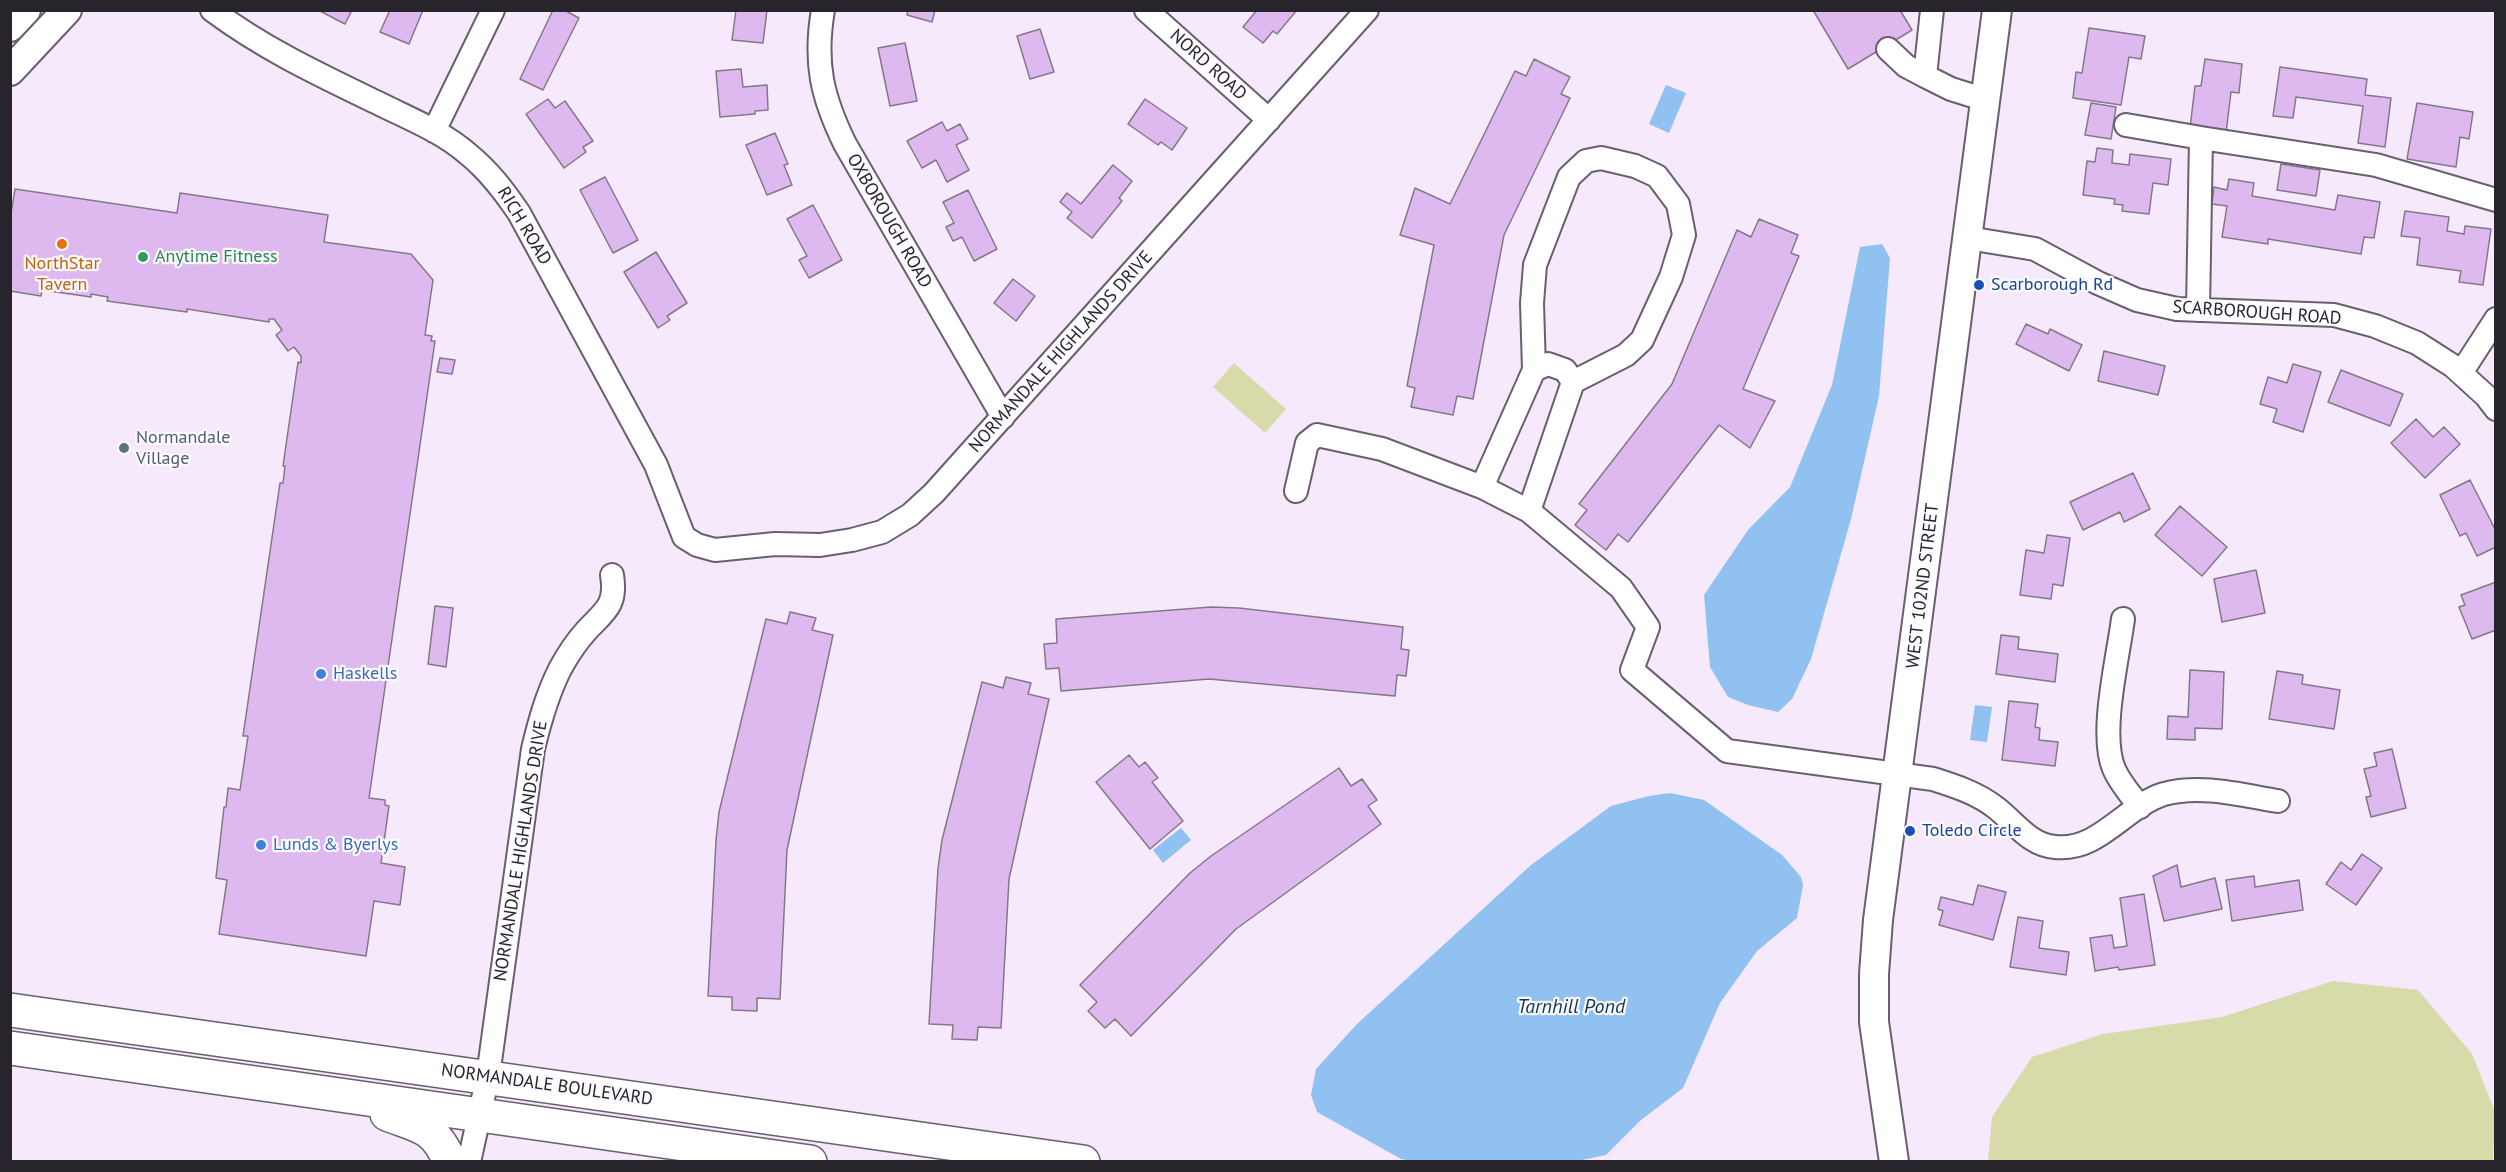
<!DOCTYPE html>
<html>
<head>
<meta charset="utf-8">
<style>
  body { margin:0 }
  #map { position:relative; width:2506px; height:1172px; overflow:hidden; background:#f5e9fb; font-family:"PT Sans",sans-serif }
  canvas { display:block }
  .frame { position:absolute; inset:0; border:12px solid #28242b; pointer-events:none }
</style>
</head>
<body>
<div id="map">
<canvas width="2506" height="1172"></canvas>
<div class="frame"></div>
</div>
<script>
const context = document.querySelector('canvas').getContext('2d');
context.lineJoin = 'round';
function paint(path, color) { context.fillStyle = color; context.fill(path, 'evenodd'); }
function strokePath(path, color, width, dash) { context.strokeStyle = color; context.lineWidth = width; context.lineCap = dash ? 'butt' : 'round'; context.setLineDash(dash || []); context.stroke(path); }
function drawText(font, color, halo, rows, align = 'center') {
  context.font = font + ' "PT Sans",sans-serif'; context.lineWidth = 4.5; context.setLineDash([]); context.textBaseline = 'middle'; context.strokeStyle = halo; context.fillStyle = color; for (const [text, x, y, turn = 0] of rows) {
    context.save(); context.translate(x, y); context.rotate((+turn || 0) * Math.PI / 180); context.textAlign = isNaN(turn) ? turn : align; if (halo) context.strokeText(text, 0, 0); context.fillText(text, 0, 0); context.restore();
  }
}
paint(new Path2D(`
  M1234,363l52,46 -21,24 -52,-46z
  M2333,981l85,9 54,64 23,57 -2,50h-505l4,-44 40,-60 71,-23 119,-17z`), '#d7daa9');
paint(new Path2D(`
  M1666,85l20,8 -17,40 -20,-9z
  M1882,244l8,14 -11,138 -28,123 -40,140 -19,40 -14,13 -30,-7 -20,-8 -18,-30 -6,-72 44,-65 42,-43 42,-102 28,-138z
  M1975,705l17,2 -5,35 -17,-2z
  M1670,793l34,7 78,55 19,22 2,8 -6,33 -40,33 -37,52 -37,85 -42,32 -35,35 -34,7h-154l-17,-3 -84,-47 -6,-17 5,-26 41,-45 174,-159 80,-59 38,-10z
  M1181,828l10,12 -28,23 -10,-13z`), '#91c1f0');
const building = new Path2D(`
  M318,10h34l-7,14z
  M390,10h33l-14,34 -29,-12z
  M553,10h11l15,8 -36,72 -23,-11z
  M736,10h31l-4,33 -31,-3z
  M908,10h27l-3,12 -25,-7z
  M1257,10h40l-20,24 -4,-3 -10,12 -20,-16z
  M1813,10h87l12,20 -64,39z
  M2089,28l56,8 -4,23 -12,-2 -8,48 -48,-7 3,-26 6,1z
  M1040,29l14,43 -24,7 -13,-43z
  M905,43l12,58 -27,5 -12,-58z
  M1534,59l36,18 -9,17 9,4 -66,137 -31,164 -16,-3 -4,19 -42,-8 4,-19 -8,-2 27,-141 -34,-10 15,-47 35,16 65,-133 11,5z
  M2205,59l37,5 -3,29 -8,-1 -5,41 -36,-5 5,-42h6z
  M2280,67l87,12 -2,16 26,3 -6,49 -27,-4 5,-37 -67,-9 -3,21 -20,-2z
  M741,69l2,18 24,-2 1,25 -13,1v3l-35,3 -4,-46z
  M548,99l7,9 10,-7 28,40 -10,6 3,5 -22,16 -38,-54z
  M1145,99l42,29 -15,22 -11,-8 -3,3 -30,-21z
  M2091,103l25,4 -5,32 -26,-4z
  M2417,103l56,9 -4,27 -9,-2 -4,30 -49,-8z
  M942,122l5,9 13,-7 8,15 -12,6 13,25 -22,12 -11,-22 -14,8 -15,-27z
  M775,133l13,31 -4,1 8,20 -25,10 -21,-50z
  M2097,148l16,2 -1,13 17,2 1,-11 41,5 -3,26 -15,-2 -4,31 -27,-3 1,-6 -9,-1 1,-5 -32,-4 4,-34 8,1z
  M2281,164l39,6 -4,26 -39,-6z
  M1113,165l19,16 -13,17 3,3 -30,37 -25,-20 5,-6 -12,-10 7,-9 14,11z
  M605,177l33,63 -25,13 -33,-63z
  M2229,179l25,4 -2,13 83,14 3,-15 42,7 -6,36 -10,-1 -3,17 -93,-15v5l-46,-7 5,-31 -15,-2 2,-17 13,3z
  M15,189l162,24 3,-20 148,22 -4,27 87,12 22,26 -8,55 7,1 -1,5h4l-66,457 16,2v5l4,1 -8,57 24,4 -5,38 -26,-4 -8,55 -147,-22 8,-54 -11,-2 8,-71h2l2,-19 12,2 8,-54h-5l37,-253h3l2,-17h-2l15,-104 3,1v-7l-7,-9 -6,4 -12,-16 6,-5 -8,-11h-5v3l-82,-13v3l-80,-11 1,-4 -17,-3v3l-49,-7 -1,6 -31,-5v-71z
  M968,190l29,59 -23,12 -12,-24 -9,4 -7,-14 8,-4 -11,-21z
  M813,205l29,55 -33,18 -10,-18 8,-4 -20,-37z
  M2405,211l44,6 -2,14 17,3 1,-8 26,3 -8,56 -24,-3 2,-11 -44,-6 3,-27 -19,-2z
  M1759,219l39,16 -7,18 8,3 -56,133 32,12 -25,47 -31,-23 -91,117 -10,-8 -12,16 -31,-25 12,-15 -8,-6 93,-120 65,-154 14,7z
  M656,252l31,51 -20,13 3,4 -12,8 -34,-56z
  M1013,279l22,17 -19,25 -22,-18z
  M2026,324l22,10 2,-5 32,16 -13,26 -53,-27z
  M2104,351l61,15 -7,29 -60,-14z
  M440,358l15,2 -3,14 -15,-2z
  M2293,364l28,8 -18,60 -30,-10 4,-13 -17,-5 8,-27 19,6z
  M2341,370l62,24 -13,32 -62,-24z
  M2416,419l17,18 11,-10 16,17 -35,34 -34,-35z
  M2133,473l17,36 -26,13 -4,-10 -37,18 -13,-28z
  M2470,480l26,51v16l-19,9 -11,-23 -6,3 -20,-41z
  M2180,506l47,41 -25,29 -47,-41z
  M2047,535l23,3 -7,48 -10,-2 -2,15 -31,-4 6,-45 18,3z
  M2256,570l9,43 -43,9 -8,-43z
  M2496,582v48l-24,9 -13,-32 6,-2 -4,-10z
  M435,606l18,2 -7,59 -18,-3z
  M1211,607l28,1 164,19 -2,22 8,1 -3,26 -9,-1 -2,21 -186,-17 -148,12 -2,-23 -13,1 -2,-25 13,-1 -1,-24z
  M790,612l26,6 -4,12 21,5 -46,215 -7,149 -23,-1v13l-25,-1v-13l-24,-1 8,-156 3,-28 47,-193 21,5z
  M2001,635l18,2 -1,12 40,5 -3,28 -59,-8z
  M2190,670l34,2 -2,57 -27,-1v12l-28,-1 1,-23 20,1z
  M2277,671l26,4 -1,9 38,6 -6,39 -65,-10z
  M1006,677l25,6 -3,11 21,5 -40,180 -8,149 -23,-1 -1,13 -25,-1 1,-14 -24,-1 9,-156 4,-28 40,-158 21,6z
  M2009,701l29,3 -3,23 5,1 -1,12 19,2 -3,24 -53,-6z
  M2392,749l14,59 -35,9 -5,-20 5,-1 -7,-27 13,-3 -3,-13z
  M1129,755l10,12 6,-5 13,16 -6,4 31,39 -33,28 -54,-67z
  M1339,768l12,18 11,-7 15,21 -9,6 13,18 -145,105 -105,107 -16,-17 -10,9 -17,-17 9,-9 -17,-17 110,-112 21,-17z
  M2362,854l20,14 -26,37 -30,-21 15,-22 10,8z
  M2177,865l4,22 34,-9 7,31 -58,12 -11,-45z
  M2254,876l1,11 44,-7 4,30 -71,11 -6,-41z
  M1978,885l28,7 -13,48 -54,-15 4,-14 -5,-2 3,-12 32,8z
  M2144,894l11,71 -36,5 -1,-3 -23,4 -5,-33 22,-3 2,13 13,-2 -7,-48z
  M2018,917l25,4 -4,27 30,4 -3,23 -56,-8z`);
paint(building, '#deb9ef');
strokePath(building, '#837888', 1.5);
const minor = new Path2D(`
  M212,10c52,39 110,66 168,94 30,15 63,28 88,50 21,17 36,37 51,59l137,252 28,72 13,8 18,5 60,-6 45,1 32,-5 30,-8 28,-17 24,-22 433,-483
  M823,10c-9,53 -1,87 22,134l158,273
  M1146,10l123,110
  M1932,10l-7,66 26,13 35,11
  M1888,49l18,17 19,10
  M2126,125l75,13
  M434,131l59,-121
  M1968,238l67,11 63,34 39,17 40,9 157,6 41,11 42,17 36,23 33,30 10,13
  M2198,310l3,-172 175,27 120,35
  M1534,370l-2,-67 3,-38 34,-88 17,-16 15,-3 34,8 22,10 21,28 6,31 -13,42 -29,63 -16,15 -53,27
  M2461,373l35,-54
  M1482,487l47,24
  M1296,491l11,-48 10,-8 65,14 100,38 52,-117 14,-6 17,6 8,12 -44,129 92,77 27,39 -16,43 95,81 206,28c22,7 44,14 62,28 20,15 34,38 60,40 44,5 70,-41 109,-53 37,-10 77,1 114,7
  M2123,619c-5,39 -24,115 -9,150 6,14 17,26 26,38
  M469,1162l19,-86 45,-327c7,-29 14,-54 27,-80 7,-13 17,-28 27,-39 18,-19 30,-25 25,-55`);
const tertiary = new Path2D(`
  M10,27l16,-17
  M10,71l57,-61
  M1894,1162l-20,-140v-48l4,-54 119,-910`);
const secondary = new Path2D(`
  M10,1010l1073,152
  M10,1048l800,114
  M387,1114c34,13 48,12 63,48`);
strokePath(minor, '#6a5f6f', 26);
strokePath(tertiary, '#6a5f6f', 32);
strokePath(secondary, '#6a5f6f', 36);
strokePath(minor, '#fff', 22);
strokePath(tertiary, '#fff', 28);
strokePath(secondary, '#fff', 33);
for (const [x, y, r, color] of [
  [62,244,6,"#e8710a"],
  [143,257,6,"#2e9e5b"],
  [1979,285,6,"#1a4fb4"],
  [124,448,6,"#5c6f8a"],
  [321,674,6,"#3f7fe0"],
  [1910,831,6,"#1a4fb4"],
  [261,845,6,"#3f7fe0"]
]) { const dot = new Path2D(); dot.arc(x, y, r, 0, 2 * Math.PI); context.fillStyle = color; context.fill(dot); strokePath(dot, '#fcfafe', 2); }
drawText('18px', '#28242b', '#fcfafe', [
  ["NORD ROAD",1208,65,42],
  ["OXBOROUGH ROAD",889,221,60],
  ["RICH ROAD",524,226,59],
  ["SCARBOROUGH ROAD",2257,313,4],
  ["NORMANDALE HIGHLANDS DRIVE",1061,352,-48],
  ["WEST 102ND STREET",1923,586,-83],
  ["NORMANDALE HIGHLANDS DRIVE",521,851,-81],
  ["NORMANDALE BOULEVARD",547,1085,8]
]);
drawText('18px', '#27864d', '#fcfafe', [
  ["Anytime Fitness",155,257]
], 'left');
drawText('18px', '#c56008', '#fcfafe', [
  ["NorthStar",62,264],
  ["Tavern",62,285]
]);
drawText('18px', '#164399', '#fcfafe', [
  ["Scarborough Rd",1991,285],
  ["Toledo Circle",1922,831]
], 'left');
drawText('18px', '#4e5e75', '#fcfafe', [
  ["Normandale",136,438],
  ["Village",136,459]
], 'left');
drawText('18px', '#366cbe', '#fcfafe', [
  ["Haskells",333,674],
  ["Lunds & Byerlys",273,845]
], 'left');
drawText('italic 20px', '#113453', '#fcfafe', [
  ["Tarnhill Pond",1571,1007]
]);
</script>
</body>
</html>
